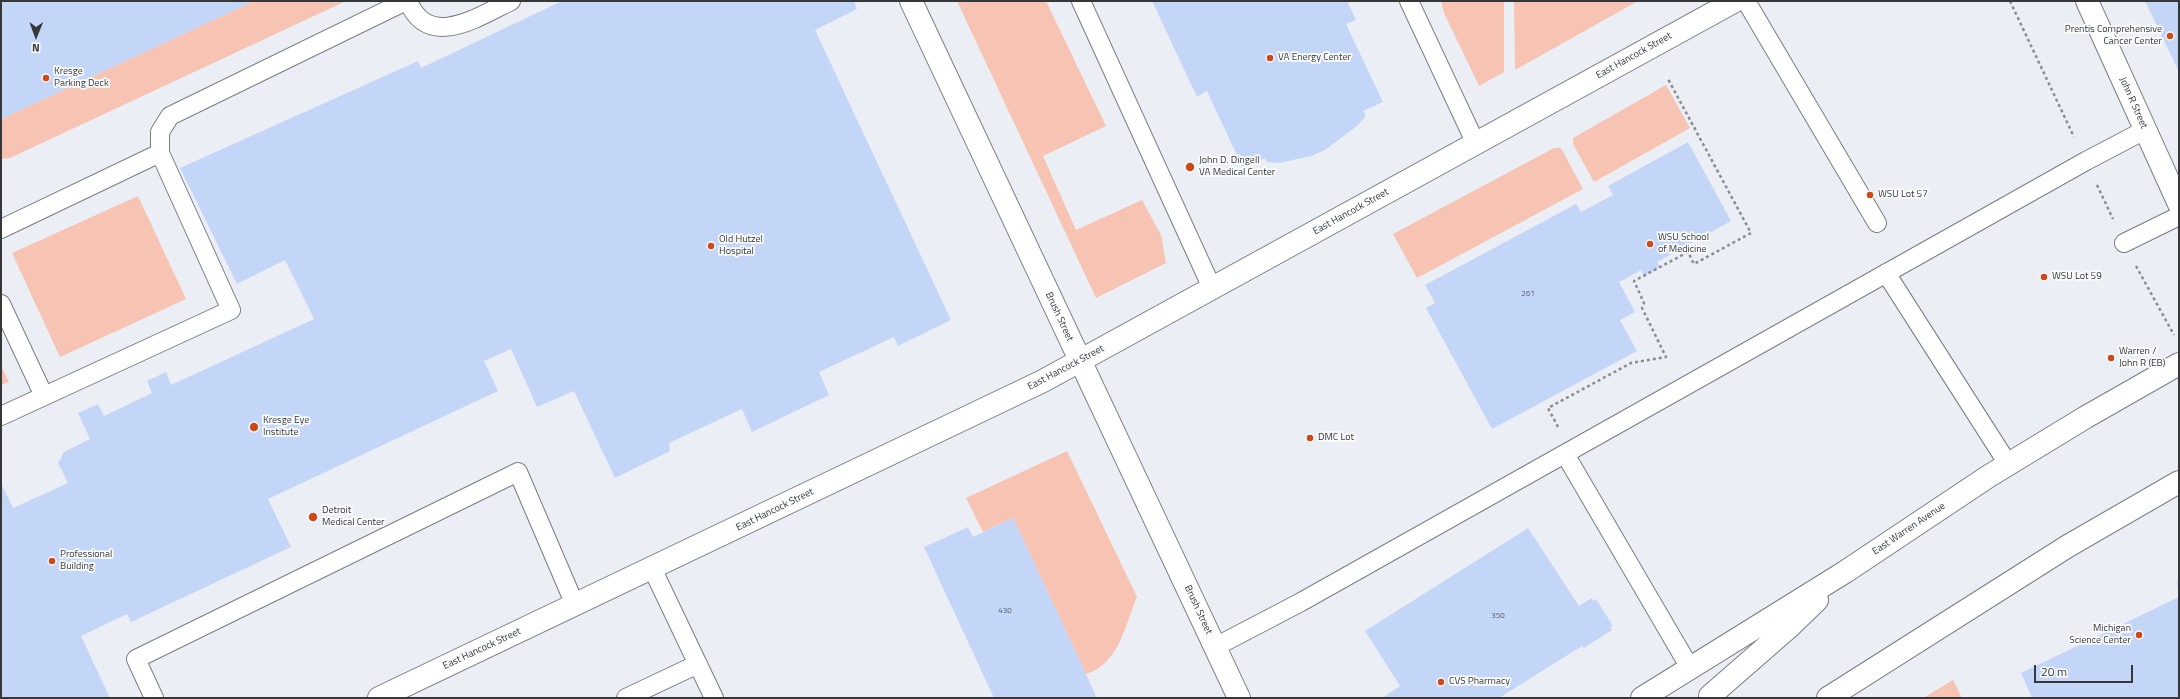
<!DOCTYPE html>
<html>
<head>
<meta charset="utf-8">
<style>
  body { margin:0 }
  #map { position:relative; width:2180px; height:699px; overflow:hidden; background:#ebeff5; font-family:"Titillium Web",sans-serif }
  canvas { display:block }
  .frame { position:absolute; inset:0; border:2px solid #353739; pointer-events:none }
  .north { position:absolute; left:16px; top:16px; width:40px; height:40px; -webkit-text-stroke:3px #fafcfe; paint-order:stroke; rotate:181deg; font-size:11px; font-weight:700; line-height:16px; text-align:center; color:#353739 }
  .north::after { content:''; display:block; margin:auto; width:14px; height:18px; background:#353739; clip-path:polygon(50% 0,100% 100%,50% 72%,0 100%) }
  .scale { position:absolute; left:2034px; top:665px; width:99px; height:18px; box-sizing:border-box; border:2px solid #353739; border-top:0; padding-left:5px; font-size:12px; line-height:14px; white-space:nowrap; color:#353739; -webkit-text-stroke:3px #fafcfe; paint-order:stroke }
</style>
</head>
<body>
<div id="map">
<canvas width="2180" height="699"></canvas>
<div class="frame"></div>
<div class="north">N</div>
<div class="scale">20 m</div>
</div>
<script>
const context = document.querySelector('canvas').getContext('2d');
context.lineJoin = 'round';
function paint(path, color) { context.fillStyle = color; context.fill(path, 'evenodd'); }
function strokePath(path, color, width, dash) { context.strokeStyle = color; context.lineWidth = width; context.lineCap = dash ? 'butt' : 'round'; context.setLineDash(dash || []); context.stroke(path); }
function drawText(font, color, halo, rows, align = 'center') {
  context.font = font + ' "Titillium Web",sans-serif'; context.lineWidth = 3.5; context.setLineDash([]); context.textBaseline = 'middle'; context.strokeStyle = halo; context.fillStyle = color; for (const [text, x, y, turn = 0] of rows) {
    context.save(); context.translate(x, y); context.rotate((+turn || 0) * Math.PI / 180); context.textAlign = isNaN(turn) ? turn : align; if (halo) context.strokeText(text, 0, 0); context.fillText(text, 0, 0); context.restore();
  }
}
paint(new Path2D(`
  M254,1h92l-336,157 -9,1v-40z
  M957,1h89l60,125 -63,30 33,74 66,-30 19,35 5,28 -70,35z
  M1441,1h63v71l-25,14 -35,-73z
  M1514,1h124l-123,69z
  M1666,85l24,43 -96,54 -21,-38v-6z
  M1554,148h7l22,41 -166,89 -24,-44z
  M138,196l48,103 -126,58 -48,-104z
  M1,365l8,17 -8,3z
  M1067,451l70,146c-12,28 -18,67 -51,77l-73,-156 -30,14 -17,-34z
  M1953,680l9,18h-39z`), '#f7c3b3');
paint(new Path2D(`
  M1,1h253l-253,118z
  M562,1h292l3,8 -42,21 136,290 -53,26 -4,-9 -75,35 10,23 -77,37 -10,-23 -73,34 1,8 -55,27 -41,-87 -37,16 -26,-58 -27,12 14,30 -230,108 23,48 -160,75 -4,-8 -46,22 29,62h-109v-215l12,25 55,-25 -10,-20 6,-11 26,-13 -12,-26 20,-9 6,12 48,-23 -5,-12 19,-9 5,13 143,-66 -29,-59 -48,24 -57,-116 238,-107 3,7z
  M1152,1h195l9,19 -10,4 37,78 -20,9 3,5 -9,10 -32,24 -14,6 -32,7 -12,-1 -2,-4 -22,10 -36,-77 -10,6z
  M2145,1h34v71z
  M1688,142l43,79 -74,41 3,5 -16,9 -3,-6 -22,12 16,30 -15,8 17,31 -145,78 -66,-121 9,-5 -10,-18 151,-81 5,8 32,-17 -5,-9z
  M1013,518l73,156 11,24h-103l-70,-151 44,-20 5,10z
  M1528,528l51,78 13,-8 1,3 3,-2 17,27 -3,1 2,3 -28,18 -2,-2 -83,52h-117l18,-12 -35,-55z
  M2179,577v12h-1l-1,-8z
  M2179,597v101h-147l-11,-25z`), '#c4d6f8');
const service = new Path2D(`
  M408,1c21,50 71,15 103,0
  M1081,1l131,287
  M1409,1l67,143
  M1746,1l131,222
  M1,229l159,-76
  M2124,243l55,-27
  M1886,273l122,191
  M1,304l43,92
  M1,416l230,-106 -71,-157v-21l10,-16 236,-115
  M1565,454l125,214
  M652,568l62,130
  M1215,647l86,-45 785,-441 59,-31
  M154,698l-18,-39 382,-187 57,133
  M626,698l72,-34`);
const minor = new Path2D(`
  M911,1l328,697
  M379,698l664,-317 692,-380`);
const tertiary = new Path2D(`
  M2087,1l92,203`);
const primary = new Path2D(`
  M1642,698l203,-126 144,-96 97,-59 93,-53
  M1710,698v-2l78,-68 29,-28
  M1828,698l240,-152 111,-64`);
strokePath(service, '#797c82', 20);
strokePath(minor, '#797c82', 24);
strokePath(tertiary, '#797c82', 24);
strokePath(primary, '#797c82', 24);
strokePath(new Path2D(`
  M2010,1l64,136
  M2097,185l16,34
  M2136,266l38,69
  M1558,427l-10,-19 83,-45 35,-6 -24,-49 2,-5 -10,-22 54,-29 6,12 57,-31 -83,-154`), '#898c90', 2.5, [3, 3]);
strokePath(service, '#fff', 18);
strokePath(minor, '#fff', 22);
strokePath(tertiary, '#fff', 22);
strokePath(primary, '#fff', 22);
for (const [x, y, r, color] of [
  [2170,36,4,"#cf4816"],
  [1270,58,4,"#cf4816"],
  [46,78,4,"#cf4816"],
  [1190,167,5,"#cf4816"],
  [1870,195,4,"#cf4816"],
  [1650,244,4,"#cf4816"],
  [711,246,4,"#cf4816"],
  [2044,277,4,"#cf4816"],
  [2111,358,4,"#cf4816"],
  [254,427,5,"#cf4816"],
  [1310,438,4,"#cf4816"],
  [313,517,5,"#cf4816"],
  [52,561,4,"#cf4816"],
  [2139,635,4,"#cf4816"],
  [1441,682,4,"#cf4816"]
]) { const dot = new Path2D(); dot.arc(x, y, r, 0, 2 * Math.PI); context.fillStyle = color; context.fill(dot); strokePath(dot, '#fafcfe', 1.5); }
drawText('8px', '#595f69', null, [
  ["261",1528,294],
  ["430",1005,611],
  ["350",1498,616]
]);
drawText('10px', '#353739', '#fafcfe', [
  ["Prentis Comprehensive",2162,30,"right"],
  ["Cancer Center",2162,42,"right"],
  ["VA Energy Center",1278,58],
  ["Kresge",54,72],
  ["Parking Deck",54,84],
  ["John D. Dingell",1199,161],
  ["VA Medical Center",1199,173],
  ["WSU Lot 57",1878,195],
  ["WSU School",1658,238],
  ["of Medicine",1658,250],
  ["Old Hutzel",719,240],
  ["Hospital",719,252],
  ["WSU Lot 59",2052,277],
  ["Warren /",2119,352],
  ["John R (EB)",2119,364],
  ["Kresge Eye",263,421],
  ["Institute",263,433],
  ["DMC Lot",1318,438],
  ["Detroit",322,511],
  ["Medical Center",322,523],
  ["Professional",60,555],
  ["Building",60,567],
  ["Michigan",2131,629,"right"],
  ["Science Center",2131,641,"right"],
  ["CVS Pharmacy",1449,682]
], 'left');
drawText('10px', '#353739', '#fafcfe', [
  ["East Hancock Street",1634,56,-29],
  ["John R Street",2133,103,66],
  ["East Hancock Street",1351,212,-29],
  ["Brush Street",1059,317,65],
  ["East Hancock Street",1066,368,-28],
  ["East Hancock Street",775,510,-26],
  ["East Warren Avenue",1909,529,-34],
  ["Brush Street",1198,610,65],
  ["East Hancock Street",482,649,-25]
]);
</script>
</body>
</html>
